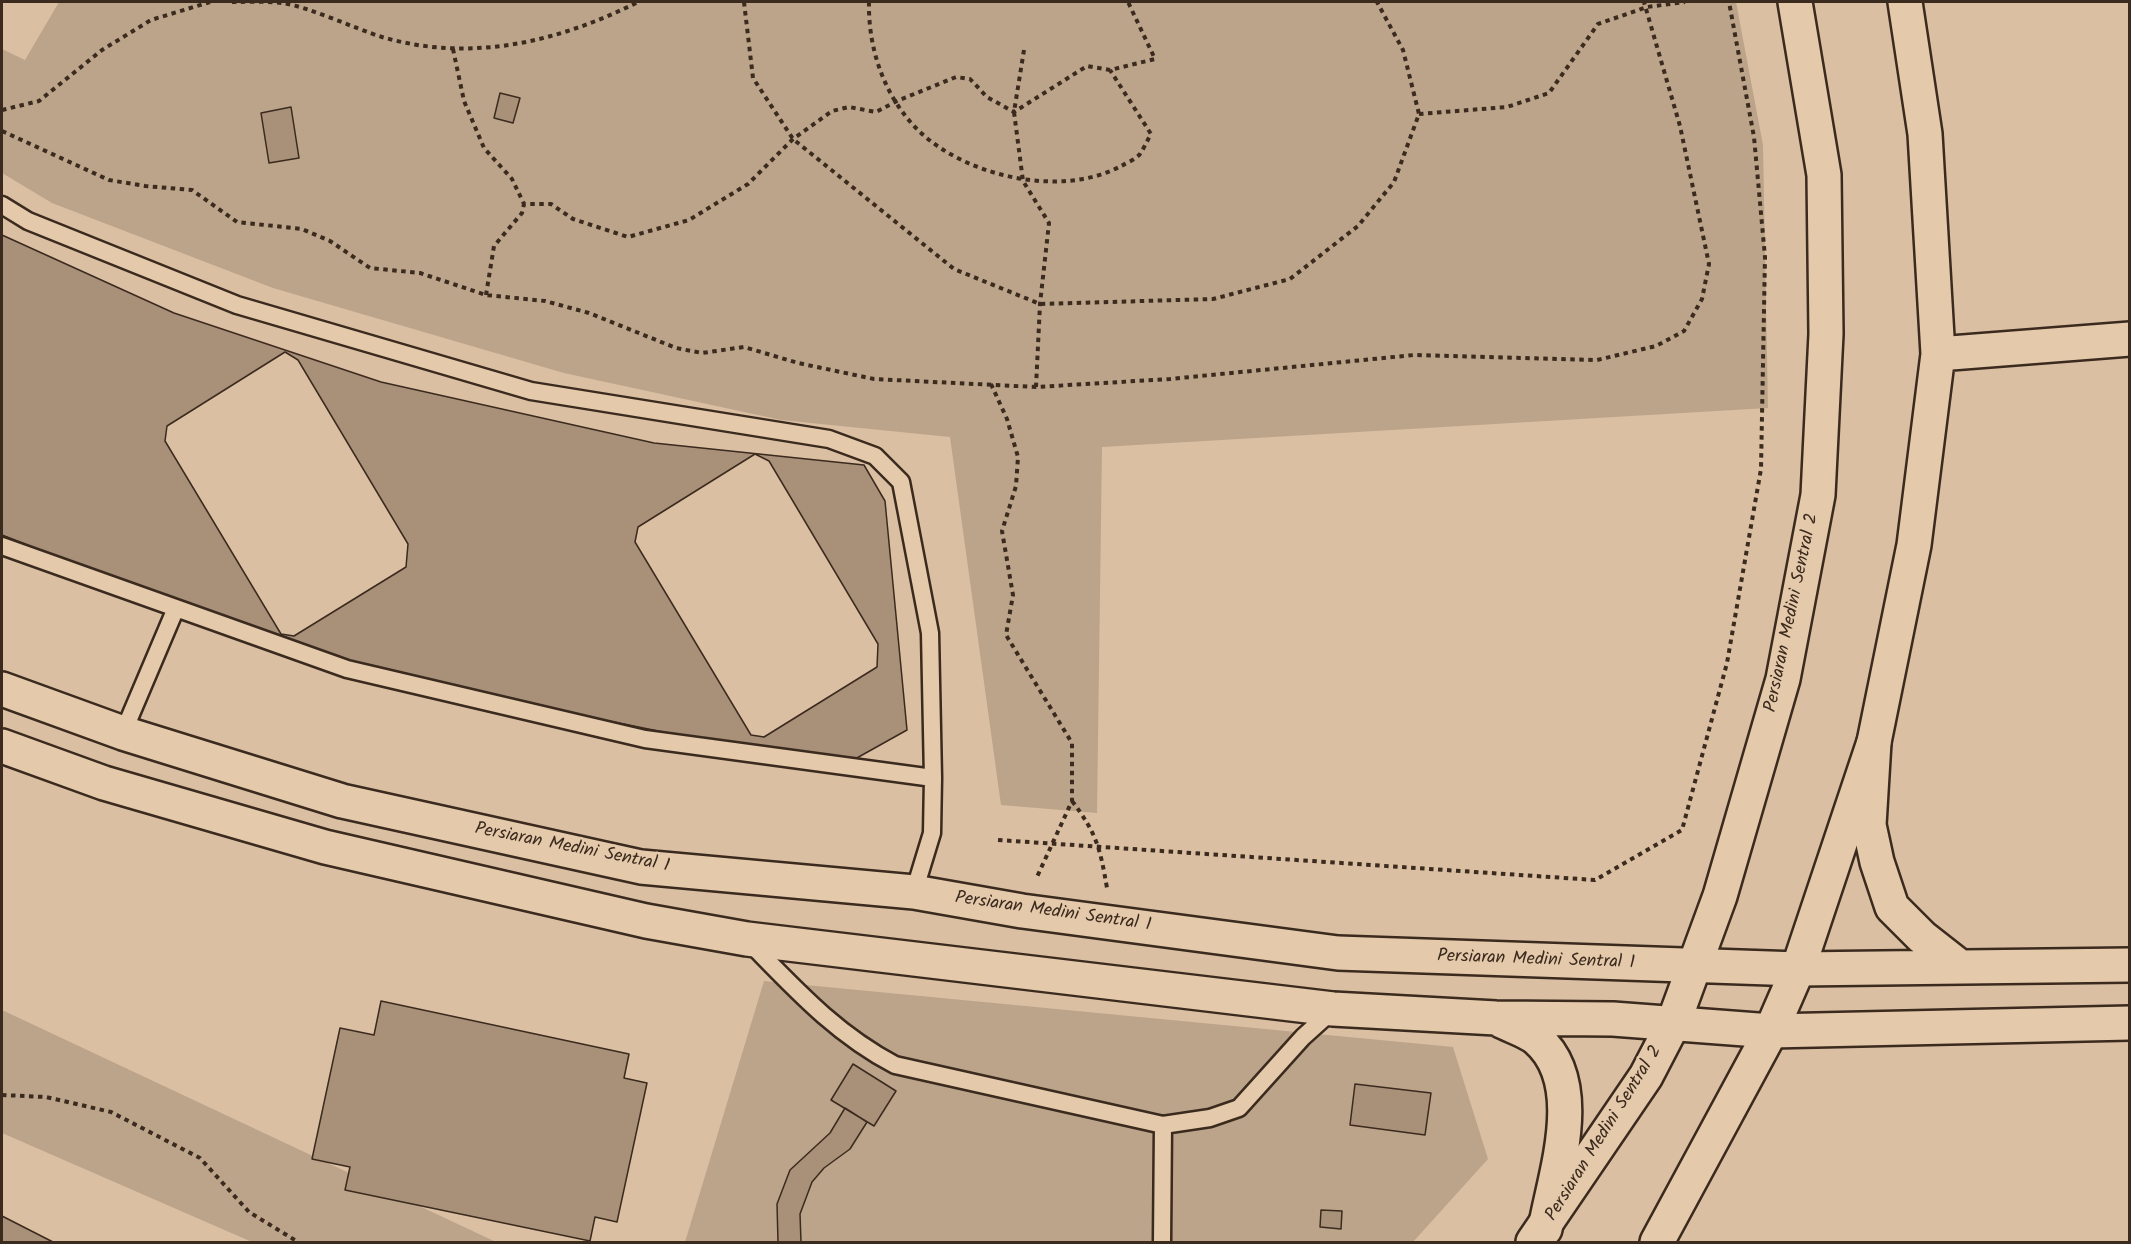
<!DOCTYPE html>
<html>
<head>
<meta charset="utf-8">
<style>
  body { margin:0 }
  #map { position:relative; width:2131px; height:1244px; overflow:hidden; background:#dabfa3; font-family:Kalam,sans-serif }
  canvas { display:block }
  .frame { position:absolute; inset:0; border:3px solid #3b2a1e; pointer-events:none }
</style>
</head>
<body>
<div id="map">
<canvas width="2131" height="1244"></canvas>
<div class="frame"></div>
</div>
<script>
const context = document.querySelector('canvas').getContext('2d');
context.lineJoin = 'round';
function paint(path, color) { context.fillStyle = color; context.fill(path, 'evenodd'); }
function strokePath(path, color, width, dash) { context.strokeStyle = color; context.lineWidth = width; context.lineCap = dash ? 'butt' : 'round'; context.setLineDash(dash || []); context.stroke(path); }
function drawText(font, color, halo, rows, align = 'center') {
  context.font = font + ' Kalam,sans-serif'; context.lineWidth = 5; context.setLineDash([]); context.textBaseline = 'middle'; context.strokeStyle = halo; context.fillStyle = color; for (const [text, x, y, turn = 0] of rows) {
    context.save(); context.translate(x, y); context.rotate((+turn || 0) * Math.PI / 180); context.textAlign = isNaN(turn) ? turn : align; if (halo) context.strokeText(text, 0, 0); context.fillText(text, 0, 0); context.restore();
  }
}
paint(new Path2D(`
  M59,2h1677l27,143 5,263 -666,39 -5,366 -96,-8 -51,-368 -169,-17 -217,-47 -291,-85 -221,-85 -50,-30v-124l23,11z
  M764,981l689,66 35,112 -75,83h-728z
  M2,1010l494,232h-244l-250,-109z`), '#bca48a');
const building = new Path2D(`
  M500,93l20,5 -7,25 -19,-5z
  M291,107l8,51 -30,5 -8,-50z
  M2,235l172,78 207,69 273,61 210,22 21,36 22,229 -52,29 -128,-14 -256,-52 -217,-58 -252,-100z
  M285,352l13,8 110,184 -2,23 -112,69 -13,-2 -116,-193 2,-15z
  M755,454l14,7 109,183 -1,23 -113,70 -13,-2 -116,-193 3,-15z
  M381,1001l248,53 -5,24 23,5 -30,139 -22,-5 -5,24 -245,-51 5,-23 -38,-8 28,-131 34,7z
  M853,1064l43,27 -22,35 -43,-26z
  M1355,1084l76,9 -6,42 -75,-10z
  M845,1108l22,14 -17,27 -26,19 -12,14 -12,32 1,28h-23l-1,-38 13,-34 40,-37z
  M1321,1210l21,1 -1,18 -21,-2z
  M2,1216l51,26h-51z`);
paint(building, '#a89079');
strokePath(building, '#3b2a1e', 1.5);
const lane = new Path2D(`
  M2,205l26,16 209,84 294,86 298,48 46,17 26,26 29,151 3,145
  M2,546l345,123 298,70 288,39 -1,55 -18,59
  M123,733l53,-125
  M750,943c46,47 86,91 145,122l268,60 47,-7 29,-10 64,-71 30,-27
  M1162,1242l1,-117`);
const street = new Path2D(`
  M1938,354l192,-15
  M1533,1242l113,-166 27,-52 47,-128 63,-217 35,-184 8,-161 -2,-159 -29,-173
  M1657,1242l114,-211 27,-62 76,-227 40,-197 24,-191 -13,-220 -20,-132`);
const secondary = new Path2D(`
  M2,689l121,44 219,68 299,66 273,25 108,19 316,42 460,16 332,-4
  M1874,742l-5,83 8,37 15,45 30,30 37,29
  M2,746l102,37 221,64 321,74 101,18 586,70 163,9 117,1 158,12 359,-8
  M1500,1020c11,6 28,11 37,19 51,44 18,134 8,190`);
strokePath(lane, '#3b2a1e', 21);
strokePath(street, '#3b2a1e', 38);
strokePath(secondary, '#3b2a1e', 38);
strokePath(new Path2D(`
  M232,2c16,0 34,-1 50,1 28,4 71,25 100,34 89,26 176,5 256,-35
  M744,2l9,76 40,61 161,130 86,35 173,-5 77,-20 68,-53 36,-44 25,-68 -16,-64 -26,-48
  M869,2c-1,48 16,97 52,131 48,44 141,65 200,33 6,-3 15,-7 19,-12 4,-6 7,-13 11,-20l-41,-64
  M453,49l11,52 20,47 28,31 12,25h27l22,15 55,18 61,-17 59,-36 45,-45 39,-28 17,-4 27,5 21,-11 59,-24 14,2 17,18 27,15 73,-46 23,4 45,-11 -27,-57
  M1024,50l-10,62 9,69 26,42 -9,81 -4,83
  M2,110l37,-9 63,-51 49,-30 59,-18
  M1419,114l88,-7 42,-14 49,-69 49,-17 38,-5
  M2,131l107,49 36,6 47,4 45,32 65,7 28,12 40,27 50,5 66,22 59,6 44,12 87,35 26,5 42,-6 54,16 76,16 162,8 134,-8 244,-24 183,5 59,-14 28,-15 18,-32 7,-35 -29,-138 -36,-124
  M486,295l8,-49 28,-33 2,-9
  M991,384l16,35 11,38 -2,29 -14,45 11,64 -7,40 66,108v58l-36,78
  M1072,801c25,33 28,47 35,87
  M998,840l597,40 87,-50 45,-167 34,-194 4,-212 -11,-120 -25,-135
  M2,1095l44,2 65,15 89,46 49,54 49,30`), '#3b2a1e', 4, [4.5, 4.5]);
strokePath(lane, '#e4c9ab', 16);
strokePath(street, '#e4c9ab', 33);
strokePath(secondary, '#e4c9ab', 33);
drawText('18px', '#3b2a1e', '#e4c9ab', [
  ["Persiaran Medini Sentral 2",1793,613,-78],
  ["Persiaran Medini Sentral 1",572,849,11],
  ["Persiaran Medini Sentral 1",1053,913,8],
  ["Persiaran Medini Sentral 1",1536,961,2],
  ["Persiaran Medini Sentral 2",1605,1134,-58]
]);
</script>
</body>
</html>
